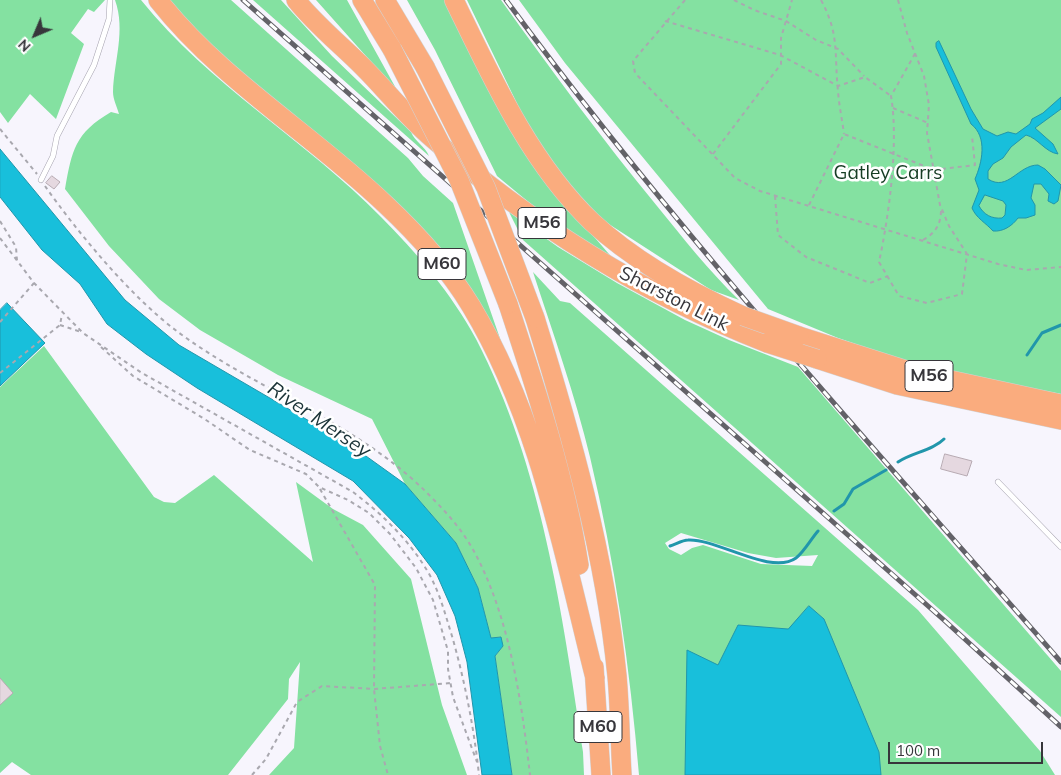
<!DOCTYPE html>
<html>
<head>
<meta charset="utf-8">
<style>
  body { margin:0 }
  #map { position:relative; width:1061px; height:775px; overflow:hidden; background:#f7f5fd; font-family:Mulish,sans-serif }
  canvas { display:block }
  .north { position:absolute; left:10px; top:10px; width:50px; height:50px; -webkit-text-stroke:4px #fff; paint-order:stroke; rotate:225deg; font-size:14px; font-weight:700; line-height:20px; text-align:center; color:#37363b }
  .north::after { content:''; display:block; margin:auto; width:18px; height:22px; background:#37363b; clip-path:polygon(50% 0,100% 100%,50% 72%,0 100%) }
  .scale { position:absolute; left:888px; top:742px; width:155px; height:22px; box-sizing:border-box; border:2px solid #37363b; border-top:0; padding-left:6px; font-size:15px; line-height:18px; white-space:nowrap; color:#37363b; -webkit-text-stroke:4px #fff; paint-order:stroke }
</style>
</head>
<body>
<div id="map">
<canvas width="1061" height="775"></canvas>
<div class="north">N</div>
<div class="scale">100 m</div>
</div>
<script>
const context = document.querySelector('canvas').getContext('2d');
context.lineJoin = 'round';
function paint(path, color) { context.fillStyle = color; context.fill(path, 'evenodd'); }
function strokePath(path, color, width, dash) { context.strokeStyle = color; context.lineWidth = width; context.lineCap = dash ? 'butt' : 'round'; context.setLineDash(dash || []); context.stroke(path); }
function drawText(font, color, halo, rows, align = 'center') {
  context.font = font + ' Mulish,sans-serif'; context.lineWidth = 5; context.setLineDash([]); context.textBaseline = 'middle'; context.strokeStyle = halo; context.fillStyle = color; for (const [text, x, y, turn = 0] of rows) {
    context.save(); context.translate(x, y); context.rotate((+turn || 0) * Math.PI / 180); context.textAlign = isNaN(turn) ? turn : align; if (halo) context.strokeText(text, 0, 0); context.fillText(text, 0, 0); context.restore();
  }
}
paint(new Path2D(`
  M0,0h105l-11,12 -6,-3 -17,24 13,11 -28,75 -26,-25 -22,29 -8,-11z
  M115,0h26c68,85 165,140 240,217 35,35 71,77 95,122 66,127 86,273 107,413l1,23h-72l-17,-119 8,-10 -3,-9 -9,2 -13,-51 -22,-45 -51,-59 -33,-65 -94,-44 -78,-45 -41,-31 -50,-53 -44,-57c7,-39 10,-56 46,-77l8,2c-2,-7 -6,-15 -6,-22 1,-32 13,-61 2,-92z
  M166,0h65l177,158 15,18 30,27 60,173 -43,-83 -246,-234z
  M253,0h28l51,56 79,76c4,10 14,14 18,24z
  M316,0h31l51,92z
  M407,0h39l118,202 51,59 -78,-52 -40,-33 -62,-126z
  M467,0h34c50,70 101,139 156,206 26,32 52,65 82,94l-28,-10 -110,-71 -47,-52 -31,-51z
  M519,0h542v394l-90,-17 -79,-20 -54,-19 -70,-29 -203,-246z
  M509,212l49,35 59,36 68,37 44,20 69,27 263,304v46l-538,-477z
  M533,272l27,29 10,2 348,307 122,141 15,24h-416c-9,-107 -24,-213 -49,-318 -15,-62 -37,-124 -57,-185zM681,533l67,20 28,5 42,-3 -6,11 -51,-2 -58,-19 -11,3 -11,7 -12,-6 -4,-6z
  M44,346l110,151 10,5 11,1 39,-28 99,87 -17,-80 37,27 30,16 48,54 31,126 25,70h-198l25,-27 6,-86 -11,17 -1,20 -60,76h-197l-19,-13 -12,11v-386z`), '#84e1a1');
const water = new Path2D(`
  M939,41l32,68 12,20 14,7 11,-4 8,2 14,-10 2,-5 11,-6 18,-16v12l-26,19 18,16 5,10c-13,-2 -20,-16 -32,-19l-15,12 -8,11 -10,6 -5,7v8c20,13 30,-14 50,-14l7,4 16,16 -3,16 -4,3 -6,-3 1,-7 -8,-10h-7l-3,14 4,7v10l-9,3h-8c-6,8 -15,14 -25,13 -7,-8 -17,-13 -21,-23l7,-18 -4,-11c7,-16 13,-42 -4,-55l-35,-77v-4zM985,195l18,6 3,4 -1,10 -3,3c-10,1 -18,-3 -23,-12z
  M0,149l125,151 54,45 173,101 53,38 51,59 22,45 13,50 10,-1 2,9 -8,10 17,119h-30l-15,-113 -12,-46 -18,-41 -28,-37 -56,-57 -156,-93 -51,-34 -39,-30 -27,-40 -38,-34 -42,-53z
  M7,303l38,40 -45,43v-76z
  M809,606l15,13 55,133 2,23h-196l2,-125 31,15 20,-40 50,4z`);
paint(water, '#18bfdb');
strokePath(water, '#2196ab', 1);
strokePath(new Path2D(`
  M1027,355l15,-22 19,-8
  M898,462c15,-10 34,-11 46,-23
  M834,511l10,-7 9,-15 33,-19
  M670,546c6,-2 13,-6 18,-6 28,-2 83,36 108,18 8,-6 15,-19 22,-27`), '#2196ab', 3);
const building = new Path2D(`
  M52,176l8,6 -6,7 -8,-6z
  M945,454l27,7 -5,15 -26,-7z
  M0,678l13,15 -13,12z`);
paint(building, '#e5d8e0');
strokePath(building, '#b7aab2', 1);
const service = new Path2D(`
  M41,180l12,-24 4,-20 37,-71 15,-46 1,-19
  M998,482l63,65`);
const motorway = new Path2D(`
  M158,0c63,80 154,134 227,204 32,30 63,64 86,102 68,113 92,246 124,372
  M296,0c19,24 45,45 67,67 23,23 44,50 69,71 98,86 213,157 335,205
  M362,0l30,49
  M385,0l40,67
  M454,0c37,76 76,163 138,222 43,40 98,70 151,94
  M508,304c28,85 57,173 71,261
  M535,318c36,116 70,236 82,358 3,33 3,66 5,99
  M799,336l110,35 152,33
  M817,359l80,26 164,35
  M594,667l7,108`);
strokePath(service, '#a5a2af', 6);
strokePath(motorway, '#d3d3d4', 20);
strokePath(new Path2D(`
  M685,0l-52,61 2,12 100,105 25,13 238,73 28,6 35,-3
  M734,0l20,10 32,11 30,19 22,9 26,27
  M821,0c19,35 13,54 17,91 1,14 4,28 6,43
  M898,0l9,33 17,43 5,29 -2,28 13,72 9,21 18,28 -5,40 -35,9 -28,-7 -20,-34c10,-46 20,-120 12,-166l25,-44
  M665,21l115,34 58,31 27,-9 26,19
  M893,108l35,15
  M0,129l37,45
  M713,154l68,-90v-26l11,-38
  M45,186c33,47 87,112 133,146 82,61 183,91 255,167 17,17 33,36 44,58 33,64 45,147 53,218
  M775,196l3,39 28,22 64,26 18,-7
  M809,205l35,-71 90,36 41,-5 -3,-29
  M0,221l16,26 1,14
  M0,238l34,45 49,50 59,40 211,119c29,22 56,48 75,80 12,21 17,42 24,64 13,46 22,92 27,139
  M923,240c12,-7 18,-15 18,-30
  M0,322l34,-39
  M60,325l21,7
  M101,347l32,29 70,42 47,32 56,24 13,13 29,13 21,13 21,21 26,34 17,32 15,51v18l5,28 24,65
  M0,373l60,-48 2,-11
  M320,489l55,96 -1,104 6,57 8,29
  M252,775l14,-16 31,-57 25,-16 52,3 77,-6`), '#a9a8af', 2, [4, 4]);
strokePath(service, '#fff', 5);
strokePath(motorway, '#faac7e', 19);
const rail = new Path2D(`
  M243,0l702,621 116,106
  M506,0c171,233 366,445 555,662`);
strokePath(rail, '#636268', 5);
strokePath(rail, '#fff', 3, [9]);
const motorwayBridge = new Path2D(`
  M392,49l67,131 49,124
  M425,67l61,121 49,130
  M743,316l56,20
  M767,343l50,16`);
strokePath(motorwayBridge, '#d3d3d4', 20, []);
strokePath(motorwayBridge, '#faac7e', 19);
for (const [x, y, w] of [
  [542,223,48],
  [442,264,48],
  [929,376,48],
  [598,727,48]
]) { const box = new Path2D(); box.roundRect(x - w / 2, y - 15.5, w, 31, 4); context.fillStyle = '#fff'; context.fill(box); strokePath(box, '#37363b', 1); }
drawText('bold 18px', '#37363b', null, [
  ["M56",542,223],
  ["M60",442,264],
  ["M56",929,376],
  ["M60",598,727]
]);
drawText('19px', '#163d24', '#fff', [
  ["Gatley Carrs",888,173]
]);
drawText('19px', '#37363b', '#fff', [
  ["Sharston Link",674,299,27]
]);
drawText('italic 20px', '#1b3338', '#fff', [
  ["River Mersey",319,420,34]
]);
</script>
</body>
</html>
